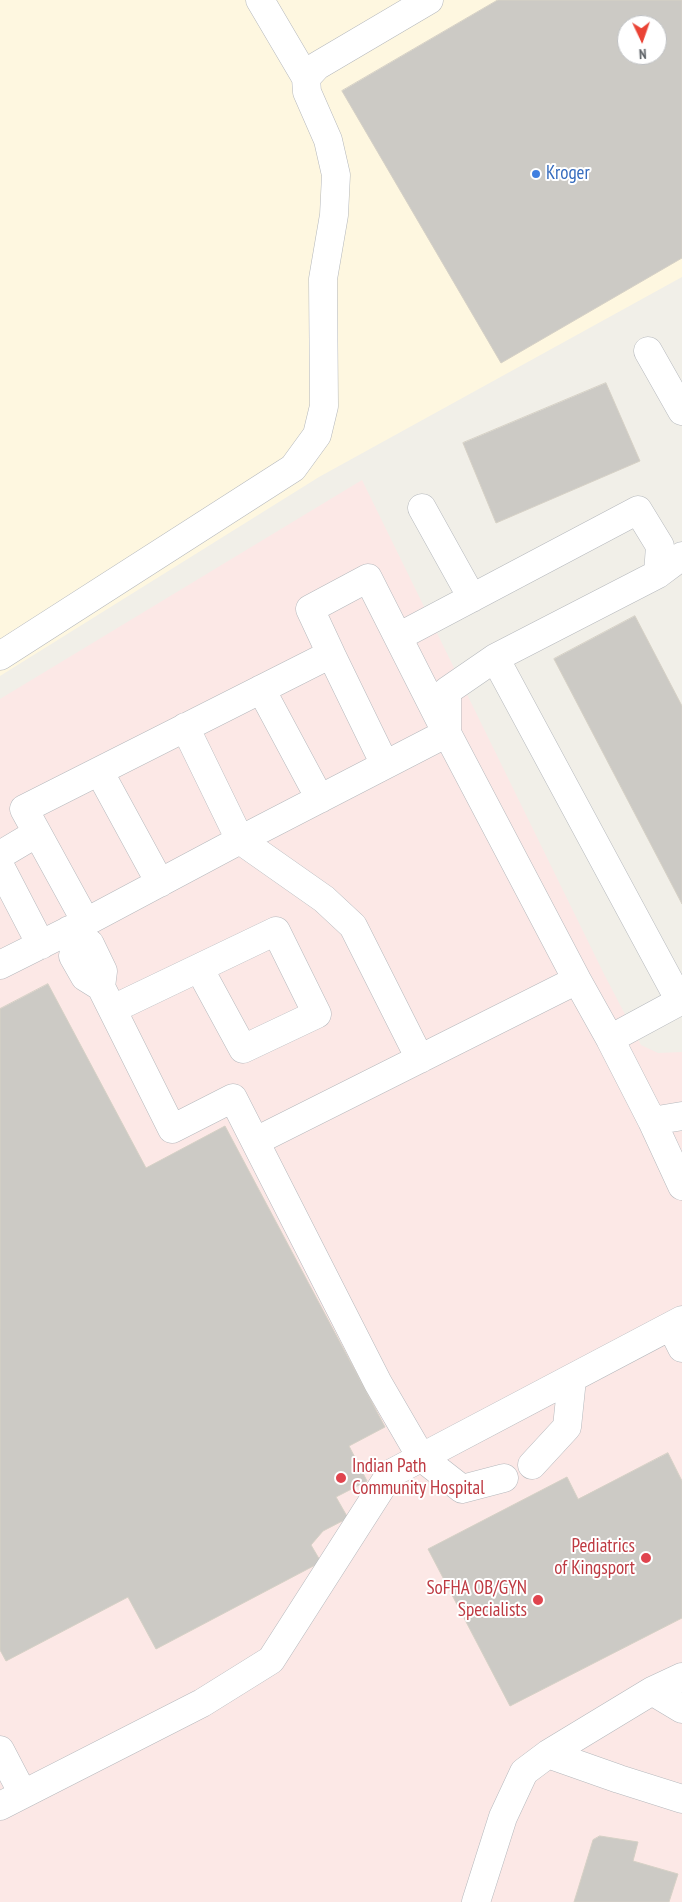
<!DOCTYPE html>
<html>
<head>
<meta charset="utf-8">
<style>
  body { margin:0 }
  #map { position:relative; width:682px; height:1902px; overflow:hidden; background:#f1efe8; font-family:"PT Sans Narrow",sans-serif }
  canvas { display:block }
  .north { position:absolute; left:617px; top:15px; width:50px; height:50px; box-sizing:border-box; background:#fff; border:1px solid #bfc1c3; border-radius:50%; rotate:177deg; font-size:14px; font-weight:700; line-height:20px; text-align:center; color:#5f6368 }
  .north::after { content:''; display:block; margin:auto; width:18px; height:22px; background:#ea4335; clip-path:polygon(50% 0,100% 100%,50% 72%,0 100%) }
</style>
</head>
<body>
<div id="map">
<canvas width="682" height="1902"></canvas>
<div class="north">N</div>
</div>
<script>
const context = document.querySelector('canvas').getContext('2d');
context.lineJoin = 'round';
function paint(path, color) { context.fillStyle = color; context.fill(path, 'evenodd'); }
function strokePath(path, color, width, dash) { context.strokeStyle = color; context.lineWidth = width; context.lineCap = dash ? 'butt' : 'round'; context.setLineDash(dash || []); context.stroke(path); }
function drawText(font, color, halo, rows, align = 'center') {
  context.font = font + ' "PT Sans Narrow",sans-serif'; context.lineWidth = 4; context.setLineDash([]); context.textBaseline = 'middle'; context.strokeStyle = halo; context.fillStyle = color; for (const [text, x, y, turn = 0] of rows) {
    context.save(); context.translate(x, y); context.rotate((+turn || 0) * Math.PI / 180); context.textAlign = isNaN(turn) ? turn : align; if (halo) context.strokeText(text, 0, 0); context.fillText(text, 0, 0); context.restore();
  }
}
paint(new Path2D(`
  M0,0h682v277l-363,200 -319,199zM627,25h30v30h-30z`), '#fef7e0');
paint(new Path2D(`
  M362,480l242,494 37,71 17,8 24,-1v850h-682v-1203z`), '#fce8e6');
const building = new Path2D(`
  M498,0h184v258l-181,105 -159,-272zM627,25h30v30h-30z
  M606,383l34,78 -144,62 -33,-80z
  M635,616l47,90v198l-128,-245z
  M48,984l98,184 79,-42 160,301 -36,19 18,35 -31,16 12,21 -25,13 -12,14 10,17 -165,87 -28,-52 -122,64 -6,-11v-641z
  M668,1453l14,28v137l-172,88 -82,-157 139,-72 11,22z
  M600,1836l38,6 -5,19 45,13 -9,28h-95l19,-62z`);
paint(building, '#cccac5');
strokePath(building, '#d6d1c6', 1);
const minor = new Path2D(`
  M260,0l46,78
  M648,351l34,60
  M422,508l50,90
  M398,637l240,-127 22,36 -2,28
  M331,654l-21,-45 58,-31 77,152
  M0,656l293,-188 24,-33 7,-29 -1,-127 11,-64 2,-40 -8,-35 -21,-48 -1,-14 11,-12 112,-66
  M495,658l163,-84 24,-18
  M261,689l59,110
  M185,727l55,113 84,59 29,27 67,133
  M447,733v-42l48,-33 185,343
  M99,771l61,112
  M0,855l37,-22
  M0,866l41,79
  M86,922l-62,-113 307,-155 54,111
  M69,930l7,13 -3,13 12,21 16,10 71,142 61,-31 145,285 43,74 41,32 42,-11
  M76,943l14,1 13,27 -2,16
  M0,965l86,-43 154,-82 207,-107 130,247 33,59 42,82 30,65
  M113,1009l163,-78 41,83 -74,35 -44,-81
  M610,1039l72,-39
  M652,1121l30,-5
  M256,1141l321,-161
  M671,1326l11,22
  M532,1465l35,-38 5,-48
  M652,1691l30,-14
  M0,1750l23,44
  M548,1754l71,25 63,20
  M0,1806l202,-103 69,-43 119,-186 292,-154
  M476,1902l27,-85 21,-45 24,-18 104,-63 30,18`);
strokePath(minor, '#b5b8bc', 29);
strokePath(minor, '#fff', 28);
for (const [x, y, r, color] of [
  [536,174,5,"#3f7fe0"],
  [341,1478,6,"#e0444e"],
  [646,1558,6,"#e0444e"],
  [538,1600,6,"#e0444e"]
]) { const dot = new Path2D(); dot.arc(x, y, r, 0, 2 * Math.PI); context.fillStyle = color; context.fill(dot); strokePath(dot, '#fff', 2); }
drawText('19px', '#366cbe', '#fff', [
  ["Kroger",546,174]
], 'left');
drawText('19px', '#be3a42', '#fff', [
  ["Indian Path",352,1467,"left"],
  ["Community Hospital",352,1489,"left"],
  ["Pediatrics",635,1547],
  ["of Kingsport",635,1569],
  ["SoFHA OB/GYN",527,1589],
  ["Specialists",527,1611]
], 'right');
</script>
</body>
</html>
